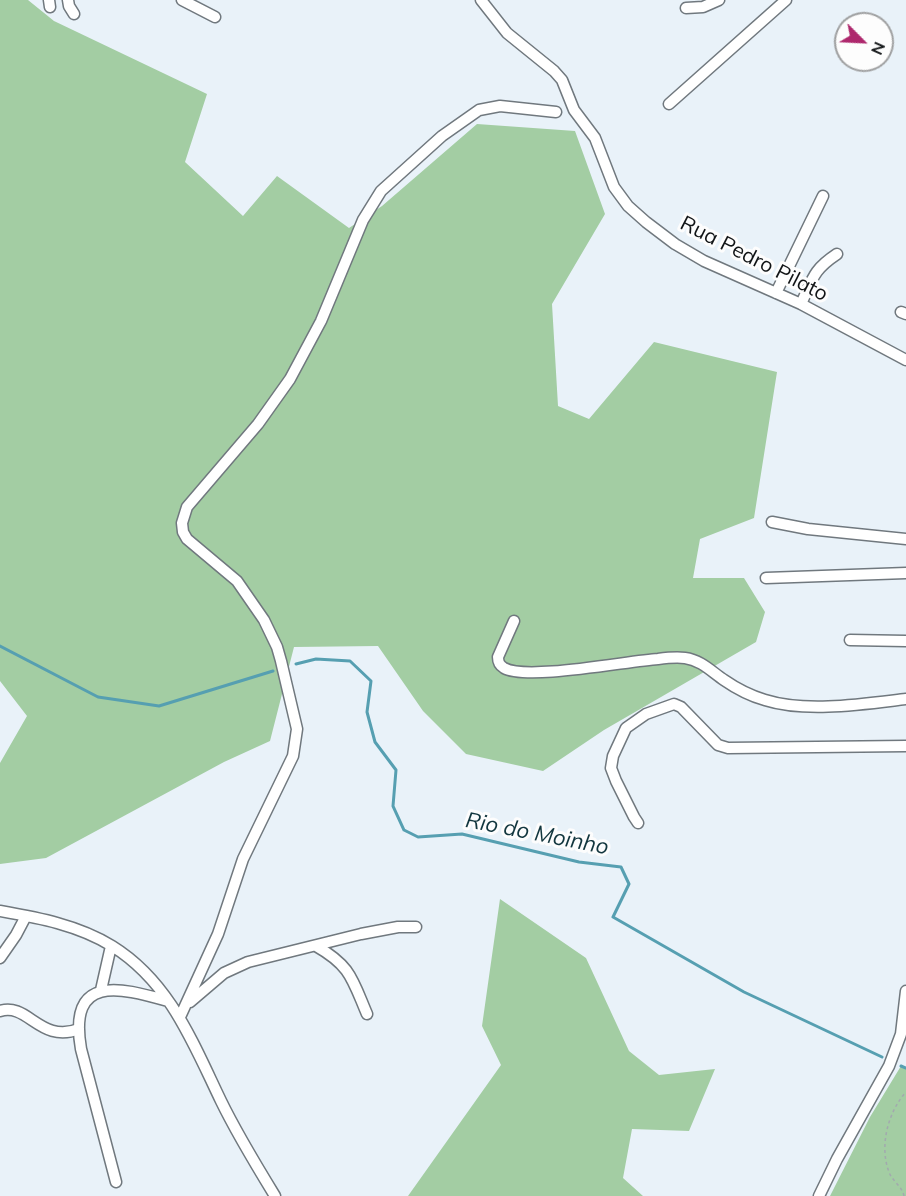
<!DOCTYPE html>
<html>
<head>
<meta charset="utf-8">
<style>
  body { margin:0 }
  #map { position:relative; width:906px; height:1196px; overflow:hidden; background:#e9f2f9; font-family:Mulish,sans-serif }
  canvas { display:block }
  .north { position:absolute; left:834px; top:12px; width:60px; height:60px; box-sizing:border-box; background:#fdfdfd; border:2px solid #9fa0a1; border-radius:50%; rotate:114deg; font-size:16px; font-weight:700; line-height:24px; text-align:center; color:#111416 }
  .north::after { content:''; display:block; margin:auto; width:21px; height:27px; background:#ae286d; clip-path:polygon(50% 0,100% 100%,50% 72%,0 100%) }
</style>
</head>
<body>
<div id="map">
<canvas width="906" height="1196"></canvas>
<div class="north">N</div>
</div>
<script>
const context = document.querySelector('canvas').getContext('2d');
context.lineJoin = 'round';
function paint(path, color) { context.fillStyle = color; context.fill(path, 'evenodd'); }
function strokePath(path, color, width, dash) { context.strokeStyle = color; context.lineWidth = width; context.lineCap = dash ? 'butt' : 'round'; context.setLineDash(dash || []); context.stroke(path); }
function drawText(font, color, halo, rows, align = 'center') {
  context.font = font + ' Mulish,sans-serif'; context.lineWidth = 6; context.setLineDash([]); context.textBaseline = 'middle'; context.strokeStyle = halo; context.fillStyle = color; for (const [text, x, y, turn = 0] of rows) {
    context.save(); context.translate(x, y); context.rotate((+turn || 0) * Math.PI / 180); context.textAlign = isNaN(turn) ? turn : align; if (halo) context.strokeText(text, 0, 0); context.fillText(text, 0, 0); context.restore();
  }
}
paint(new Path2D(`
  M0,0h28l26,21 153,73 -22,68 58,54 34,-40 72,52 33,-22 95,-82 98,7 30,83 -53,90 6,102 31,13 65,-77 123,30 -23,146 -54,21 -7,39h51l21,34 -9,30 -152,88 -61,41 -77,-17 -43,-43 -45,-65 -84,1 -24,94 -46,21 -178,96 -46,6v-101l27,-47 -27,-35z
  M500,899l86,59 43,93 30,24 56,-6 -26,62 -57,-2 -9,49 20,18h-235l93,-131 -19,-39z
  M901,1066l5,2v128h-76l40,-79z`), '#a3cda3');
strokePath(new Path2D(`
  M0,646l98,51 61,9 114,-35
  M296,664l20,-5 34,2 21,20 -4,31 8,30 21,28 -3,36 11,24 14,7 44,-3 117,28 42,5 8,17 -16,33 131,75 138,65
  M901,1066l5,2`), '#569fb1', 3);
const minor = new Path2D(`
  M49,0l1,7
  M68,0l1,6 5,8
  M182,0l33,17
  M481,0l26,33 47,38 8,9 12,30 21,28 19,49 14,19 18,16 29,22 29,17 97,43 105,56
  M686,8l17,-1 16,-7
  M669,104l117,-104
  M776,293l47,-97
  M801,304c12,-26 12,-34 36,-50
  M901,312l5,2
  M772,522l36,7 98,10
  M766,578l140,-5
  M514,621l-16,36c0,5 1,8 6,11 23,13 123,-7 154,-9 8,-1 19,-2 27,-1 16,2 27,14 39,22 13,9 27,16 41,20 41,13 99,4 141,-1
  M850,640l56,1
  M638,823l-4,-6 -18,-36 -5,-13 2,-12 13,-28 20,-14 28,-10 7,3 37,38 10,3 178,-2
  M0,911c39,7 78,14 112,35 58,36 81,97 109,155 16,33 35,64 54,95
  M316,946c35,20 36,33 51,68
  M0,958l16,-23 10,-19
  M101,990l10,-44
  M190,1002l34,-29 24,-11 113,-28 37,-7h18
  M0,1011c28,-9 40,33 79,18
  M180,1017l38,-83 25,-75 50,-103 4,-27 -16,-68 -4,-14 -13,-27 -27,-39 -50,-42 -4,-7 -1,-9 5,-16 71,-83 32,-45 31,-58 42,-101 18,-29 61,-55 37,-26 21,-4 56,6
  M116,1182l-35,-133c-13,-75 38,-62 87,-48
  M819,1196l18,-37 52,-93 12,-32 5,-43`);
strokePath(minor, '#70787e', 13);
strokePath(new Path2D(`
  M904,1196c-2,-10 -12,-15 -15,-24 -10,-26 -1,-60 17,-80`), '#a2a9ae', 1.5, [3, 3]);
strokePath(minor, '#fff', 10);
drawText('21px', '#111416', '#fdfdfd', [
  ["Rua Pedro Pilato",754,259,27]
]);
drawText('italic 22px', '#12363e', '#fdfdfd', [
  ["Rio do Moinho",537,834,11]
]);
</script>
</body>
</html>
